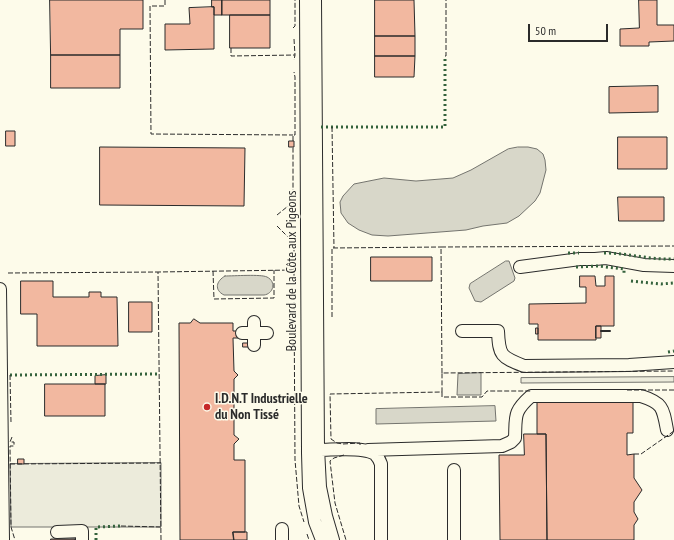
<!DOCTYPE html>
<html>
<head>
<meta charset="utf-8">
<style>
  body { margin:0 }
  #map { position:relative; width:674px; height:540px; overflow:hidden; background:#fdfbea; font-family:"PT Sans Narrow",sans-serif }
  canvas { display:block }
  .scale { position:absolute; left:528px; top:24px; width:80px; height:18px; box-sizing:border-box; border:2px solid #2b2b2b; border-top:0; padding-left:5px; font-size:12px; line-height:14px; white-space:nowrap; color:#2b2b2b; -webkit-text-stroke:3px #fdfbea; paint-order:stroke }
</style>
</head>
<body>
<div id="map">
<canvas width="674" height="540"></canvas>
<div class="scale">50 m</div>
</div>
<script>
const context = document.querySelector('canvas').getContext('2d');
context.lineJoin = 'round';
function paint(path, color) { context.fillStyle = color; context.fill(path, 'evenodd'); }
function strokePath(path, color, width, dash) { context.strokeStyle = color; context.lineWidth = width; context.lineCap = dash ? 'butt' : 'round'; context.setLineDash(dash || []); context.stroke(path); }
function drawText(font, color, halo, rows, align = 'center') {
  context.font = font + ' "PT Sans Narrow",sans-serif'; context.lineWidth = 3; context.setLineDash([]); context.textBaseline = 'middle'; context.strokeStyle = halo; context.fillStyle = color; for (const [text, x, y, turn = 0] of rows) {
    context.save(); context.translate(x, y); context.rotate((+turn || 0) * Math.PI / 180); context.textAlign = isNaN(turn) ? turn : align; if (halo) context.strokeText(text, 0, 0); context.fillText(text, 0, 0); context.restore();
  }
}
const green = new Path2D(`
  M674,377v5l-153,1v-5z
  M161,463v64h-150l-1,-63z`);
paint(green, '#ecebdb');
strokePath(green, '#74746e', 1);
const water = new Path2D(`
  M518,147h10l9,2 6,5 2,6 1,10 -6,23 -5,8 -16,15 -12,7 -24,3 -17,4 -78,6 -16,-1 -13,-5 -11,-7 -7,-10 -1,-11 3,-6 11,-12 30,-6 32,3 37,-3 18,-8 37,-21z
  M506,261h3l6,17 -1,3 -33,21 -6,-1 -6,-13 1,-4z
  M225,276c9,0 36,-2 42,1 10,5 6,17 -3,18h-40c-10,-5 -8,-14 1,-19z
  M481,373v22h-24l1,-21z
  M495,406l1,15 -120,3v-15z`);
paint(water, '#d8d7c9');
strokePath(water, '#74746e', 1);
const building = new Path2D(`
  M50,0h93v29h-23v26h-69z
  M212,0h10v15h-8v-8h-2z
  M222,0h48v15h-48z
  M375,0h39l1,36h-40z
  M639,0h18v25h17v16l-25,1v4h-29v-17l19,-1z
  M214,7v42l-49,1v-26h25l-1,-16z
  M230,15h40v33h-40z
  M375,36h40v20h-40z
  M51,55h69v33h-69z
  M375,56h40l-1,21h-39z
  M658,86v26l-49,1v-26z
  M6,131h9v15h-9z
  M618,137h49v32h-49z
  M289,141h5v6h-5z
  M100,147l145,1 -1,58 -144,-1z
  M618,197h46v24h-45z
  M371,257h61v24h-61z
  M580,276h15l1,10h9v-10h9v50h-18v14h-58v-16h-9v-20l57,-1v-16h-6z
  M21,281h32v16h36v-5h12v5h16l1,49h-81v-32h-16z
  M129,302h23v30h-23z
  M194,319l6,4h33v8h5v7h-5l1,33 4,4 -4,4v56l5,4 -5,5v16h11v72h-12l1,8h-54l-1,-217h11z
  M596,326h5v12h-5z
  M536,328h2v6h-2z
  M243,343h8v4h-8z
  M106,375v9h-11v-8z
  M45,384h60v32h-60z
  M633,401v32h-6v22l7,-1v24l8,12 -8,12v10l4,7 -4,6v15h-87l-1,-106h-9v-32z
  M524,434h22l1,106h-47l-1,-85h25z
  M18,459h6v5h-6z
  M233,532h14v8h-13z
  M51,539h24v1h-24z`);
paint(building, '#f2b8a0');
strokePath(building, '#2b2b2b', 1);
const minor = new Path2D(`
  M306,0l2,453 1,35 6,34 7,18
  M315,0l3,448 2,39 6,29 7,24
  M520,267l60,-8h15l11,-1 38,7 30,1
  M0,289l3,251
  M254,322v23
  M462,331h36c1,25 3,26 26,35l105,-1 45,-3
  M242,333h25
  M319,450c14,0 44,-4 56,4 3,3 5,7 6,10v76
  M368,450l134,-4 9,-4 4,-4c1,-22 -2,-26 16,-42h110c22,7 22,12 26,34
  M282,529v11
  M57,532l25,-1v9
  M454,540v-70`);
strokePath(minor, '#2b2b2b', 14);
strokePath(minor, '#fdfbea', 12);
strokePath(new Path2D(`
  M321,127h124v-71
  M568,253h11
  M604,253c24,0 46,7 70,6
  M576,267l22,-1 26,3v6
  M631,281l30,3 13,-1
  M668,352l6,-1
  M10,375l149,-1
  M96,540v-13l25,-1`), '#34623c', 3, [2, 3]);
strokePath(new Path2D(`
  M165,0v6h-15l1,128 142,1
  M293,28l2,-2v-26
  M294,39l1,16 -1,5
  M231,48v8l64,-1
  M445,56h1v-56
  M332,127l2,121
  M293,141v-6h2v-58l-1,-5
  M277,215l16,-13v-55
  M277,226l17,17v27
  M213,271l1,28 60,-1v-28
  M8,273l150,-1
  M294,295l1,165 4,46 5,16
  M332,317v-69l109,-1
  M442,373l-1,-126 233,-1
  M10,375l1,47
  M627,390h47
  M442,392v5h40l5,-6h44
  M12,437l-2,5h4v4h-4l1,81 4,13
  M360,445v-2l-17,1 -6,-1 -6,-4 -1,-45 112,-2v-19l232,-2
  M634,454h7l33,-23
  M344,455l-10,3 -4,3 5,42 11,37
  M10,464l151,-1
  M121,526l40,1
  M307,534l2,6
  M161,540l-3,-268 136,-2v11`), '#2b2b2b', 1, [5, 2]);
strokePath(new Path2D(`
  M601,331h9`), '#2b2b2b', 2);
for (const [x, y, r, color] of [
  [207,407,4,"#c62828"]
]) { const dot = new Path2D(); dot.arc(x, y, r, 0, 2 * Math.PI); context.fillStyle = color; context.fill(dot); strokePath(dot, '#fdfbea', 1.5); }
drawText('14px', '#2b2b2b', '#fdfbea', [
  ["Boulevard de la Côte aux Pigeons",292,271,-90]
]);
drawText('bold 14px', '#2b2b2b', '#fdfbea', [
  ["I.D.N.T Industrielle",215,399],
  ["du Non Tissé",215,415]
], 'left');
</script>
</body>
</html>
